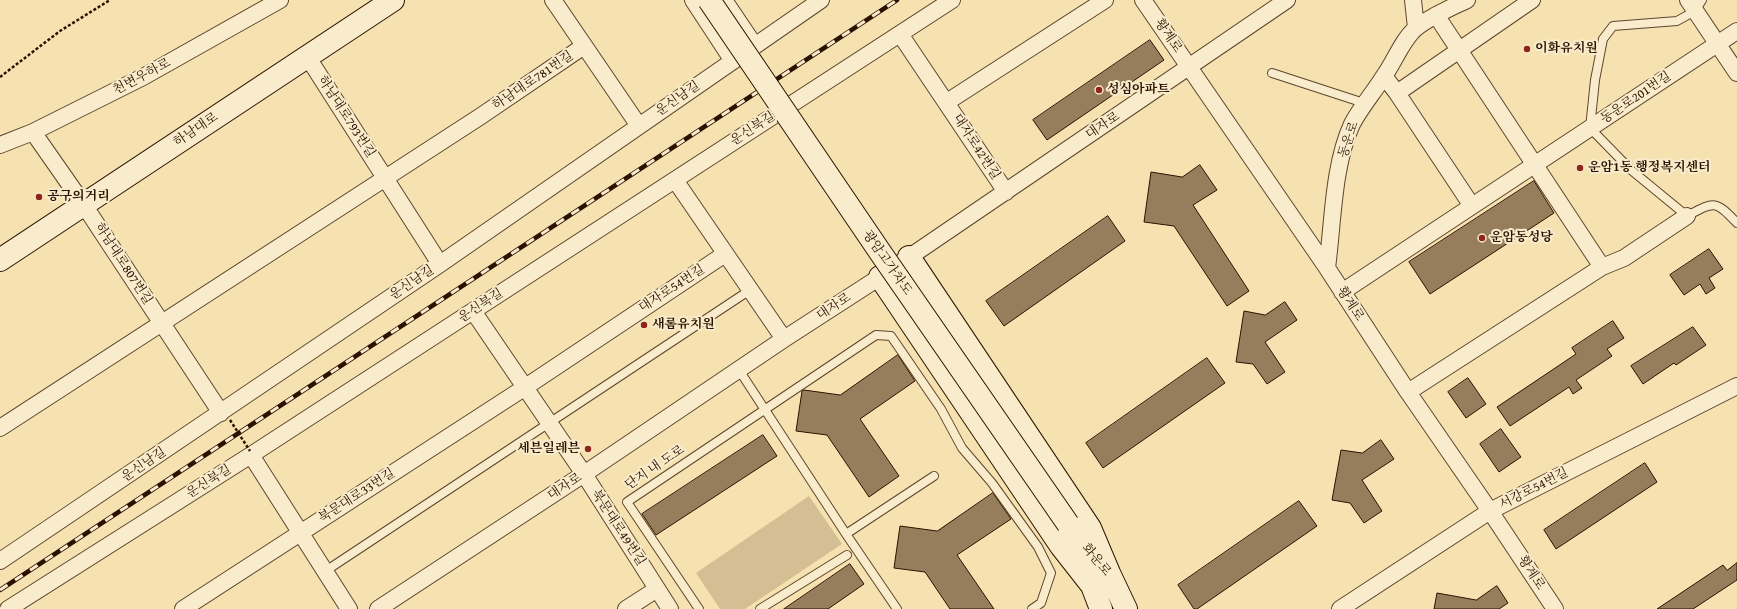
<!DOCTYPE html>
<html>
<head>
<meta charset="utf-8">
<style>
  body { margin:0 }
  canvas { display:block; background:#f6e2b1 }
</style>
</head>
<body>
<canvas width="1737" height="609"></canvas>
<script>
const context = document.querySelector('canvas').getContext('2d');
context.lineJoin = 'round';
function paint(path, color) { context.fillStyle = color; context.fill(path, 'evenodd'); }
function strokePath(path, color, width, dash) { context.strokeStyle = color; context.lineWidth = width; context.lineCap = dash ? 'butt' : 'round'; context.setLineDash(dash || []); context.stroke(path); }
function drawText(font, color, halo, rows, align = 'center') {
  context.font = font + ' "Gentium Book Plus","Noto Serif KR",serif'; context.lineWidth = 4; context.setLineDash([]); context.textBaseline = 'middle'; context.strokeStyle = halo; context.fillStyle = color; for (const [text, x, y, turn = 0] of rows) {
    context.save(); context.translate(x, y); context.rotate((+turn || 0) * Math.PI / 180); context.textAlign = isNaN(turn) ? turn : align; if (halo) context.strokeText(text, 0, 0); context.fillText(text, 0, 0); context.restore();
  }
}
paint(new Path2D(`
  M809,496l33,48 -97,65h-25l-24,-36z`), '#d4be93');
const building = new Path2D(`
  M1150,40l14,20 -117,80 -14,-20z
  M1200,165l17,25 -24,15 56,86 -22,15 -53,-80 -30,-4 7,-50 31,5z
  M1534,181l20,32 -124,81 -21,-32z
  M1108,216l17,25 -121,85 -18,-25z
  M1709,249l14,20 -14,9 6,10 -9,6 -6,-10 -16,11 -14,-20z
  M1285,302l12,18 -32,22 20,30 -18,12 -14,-20 -17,-2 8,-51 21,4z
  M1613,321l11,17 -17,11 5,7 -36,24 6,8 -9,6 -4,-7 -59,39 -13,-19 79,-53 -4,-6z
  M1693,327l13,18 -30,20 -2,-2 -31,21 -12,-18z
  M898,355l17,26 -55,38 39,57 -30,21 -42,-62 -31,-4 6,-40 2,-1 36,5z
  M1207,358l18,25 -122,85 -17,-25z
  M1468,378l18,26 -20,14 -18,-26z
  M1501,429l20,28 -22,15 -19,-28z
  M763,435l14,21 -121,79 -14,-21z
  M1381,440l13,19 -32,21 20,31 -18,12 -14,-20 -18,-3 9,-50 21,3z
  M1645,463l12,19 -101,67 -12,-19z
  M993,493l18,26 -54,36 37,54h-44l-25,-37 -31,-4 6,-42 37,5z
  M1299,501l18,25 -120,83h-3l-16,-24z
  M1737,563v17l-44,29h-36l66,-44 4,5z
  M850,564l14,20 -36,25h-44z
  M1497,586l11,17 -9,6h-65l3,-16 39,7z`);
paint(building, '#967e5c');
strokePath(building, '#2d1100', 1);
const lane = new Path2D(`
  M1702,0l-7,11 -18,10 -64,5 -10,13 -8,41 -5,48 41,42 56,46c28,-15 28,-16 50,7
  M1272,73l92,30
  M739,370l107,164 51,75
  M846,534l88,-58
  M324,572l426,-282
  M699,609l-72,-107 249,-167 15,1 50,73 21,39 30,35 46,64 13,26 -10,30 -9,6
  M760,609l87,-54`);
const street = new Path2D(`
  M553,0l86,126
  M693,0l40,61
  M724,0l31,46
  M1143,0l184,268 81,124 82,119 65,98
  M1413,0l3,28
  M1688,0l49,73
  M1436,15l166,252
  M900,34l106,158
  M307,56l133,208
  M1384,76l13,17 135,-93
  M1397,93l75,113
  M947,102l158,-102
  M33,132l51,73 137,208
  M0,145l33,-13 110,-55 137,-77
  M675,180l109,159
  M1327,268c6,-45 6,-103 25,-144 9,-17 22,-32 32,-48 11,-15 18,-36 32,-48 15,-12 34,-20 51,-28
  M1342,292l395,-261
  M473,311l111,163 86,135
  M1408,392l194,-125 22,-9 63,-42
  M0,428l481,-312 103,-70
  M251,455l98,154
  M0,561l440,-297 381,-264
  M8,609l243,-154 701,-455
  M183,609l341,-221 201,-134
  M378,609l206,-135 200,-135 96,-62 407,-277
  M626,609l31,-20
  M1340,609l150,-98 247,-125`);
const secondary = new Path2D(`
  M909,257l181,271 19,45
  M0,260l393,-260
  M880,277l181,269 29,37
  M1068,524l7,10 34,39 17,36
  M1086,570l15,39`);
strokePath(lane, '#5f452c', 10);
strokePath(street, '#5f452c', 18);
strokePath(secondary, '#2d1100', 24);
strokePath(new Path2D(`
  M0,77l60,-46 50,-31`), '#2d1100', 2.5, [3, 2]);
strokePath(lane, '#f9eccc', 8);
strokePath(street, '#f9eccc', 16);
strokePath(secondary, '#f9eccc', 22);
const rail = new Path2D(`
  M0,590l897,-590`);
strokePath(rail, '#2d1100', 4.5);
strokePath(rail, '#f9eccc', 3, [9]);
const secondaryBridge = new Path2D(`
  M709,0l171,252 188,272`);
strokePath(secondaryBridge, '#2d1100', 24, []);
strokePath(new Path2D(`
  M230,420l20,31`), '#2d1100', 2.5, [3, 2]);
strokePath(secondaryBridge, '#f9eccc', 22);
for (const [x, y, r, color] of [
  [1527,49,4,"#8f2418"],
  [1099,90,4,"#8f2418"],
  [1580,168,4,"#8f2418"],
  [39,197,4,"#8f2418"],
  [1482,238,4,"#8f2418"],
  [644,325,4,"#8f2418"],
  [588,449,4,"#8f2418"]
]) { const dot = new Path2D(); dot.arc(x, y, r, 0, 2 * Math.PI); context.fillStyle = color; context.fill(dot); strokePath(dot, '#f9eccc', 1.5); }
drawText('13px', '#2d1100', '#f9eccc', [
  ["황계로",1168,36,56],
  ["천변우하로",142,77,-28],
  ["하남대로781번길",533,81,-34],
  ["동운로201번길",1636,98,-34],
  ["운신남길",678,99,-35],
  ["하남대로793번길",346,117,57],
  ["대자로",1103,126,-34],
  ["운신북길",753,129,-33],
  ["하남대로",196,130,-34],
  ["동운로",1349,140,-71],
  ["대자로42번길",976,147,57],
  ["광암고가차도",887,263,55],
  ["하남대로807번길",123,264,57],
  ["운신남길",412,283,-34],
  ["대자로54번길",672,289,-33],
  ["황계로",1350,304,57],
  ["운신북길",481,306,-33],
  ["대자로",834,307,-33],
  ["운신남길",144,465,-34],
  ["단지 내 도로",655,468,-34],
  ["운신북길",209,482,-32],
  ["대자로",565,487,-33],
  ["서강로54번길",1534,489,-27],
  ["북문대로33번길",357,496,-33],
  ["북문대로49번길",618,528,57],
  ["화운로",1096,560,50],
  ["황계로",1531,573,57]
]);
drawText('bold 13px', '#2d1100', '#f9eccc', [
  ["이화유치원",1535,49],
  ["성심아파트",1107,90],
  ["운암1동 행정복지센터",1588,168],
  ["공구의거리",47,197],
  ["운암동성당",1490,238],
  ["새롬유치원",652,325],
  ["세븐일레븐",580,449,"right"]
], 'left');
</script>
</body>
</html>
